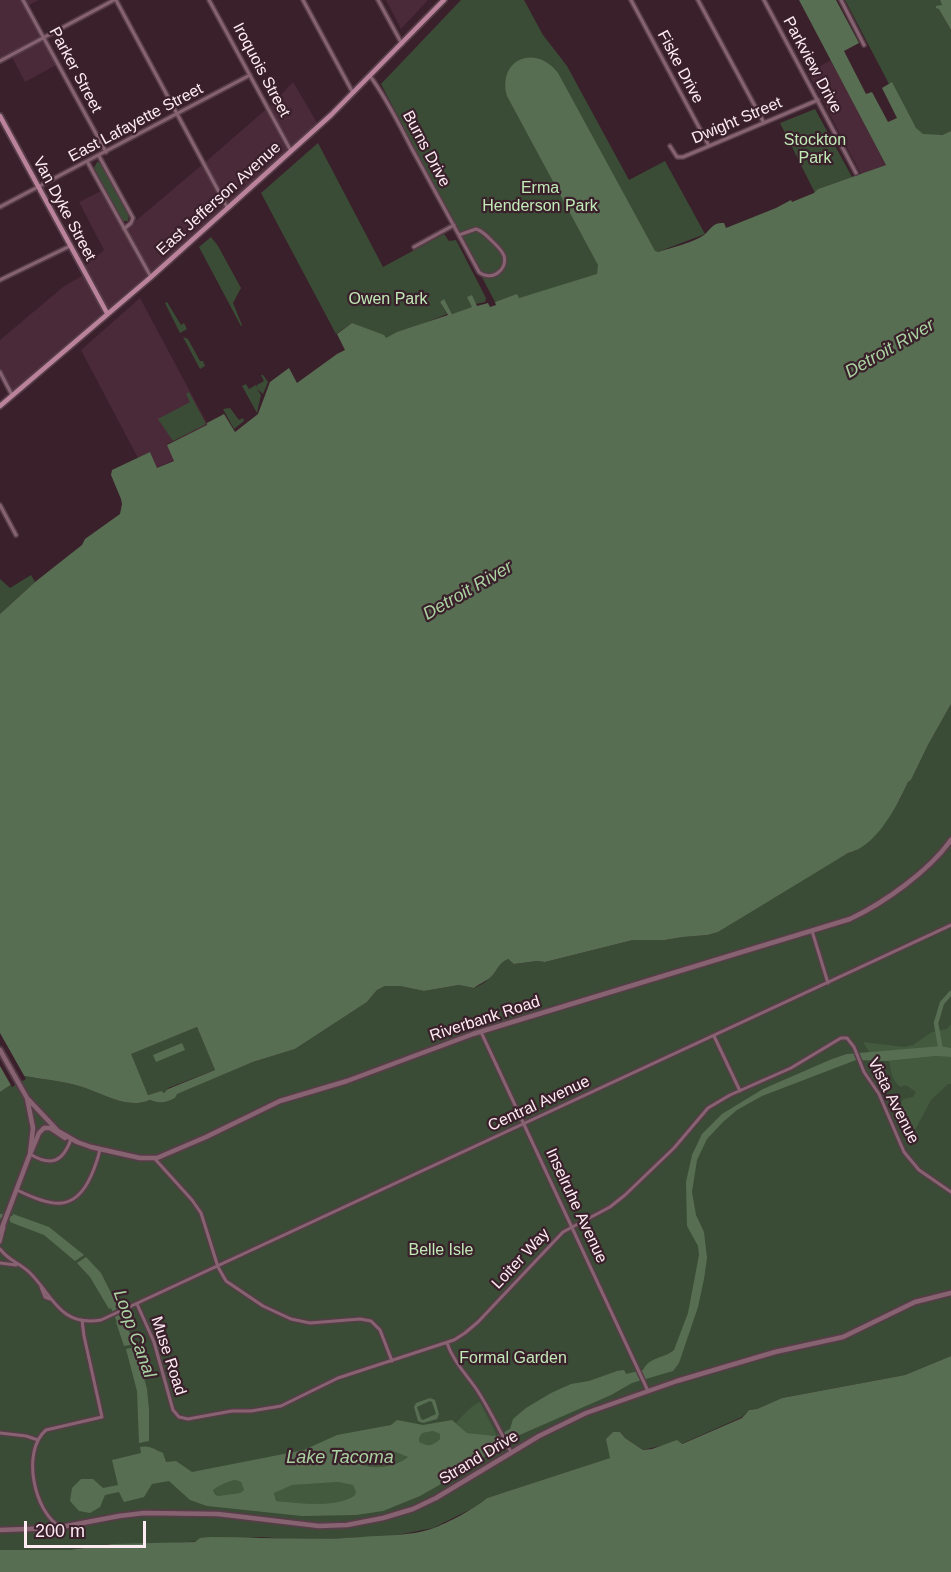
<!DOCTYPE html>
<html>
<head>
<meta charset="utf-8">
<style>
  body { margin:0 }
  #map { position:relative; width:951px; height:1572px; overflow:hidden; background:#3a202b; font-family:Helvetica,sans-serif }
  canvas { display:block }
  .scale { position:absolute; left:24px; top:1521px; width:122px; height:27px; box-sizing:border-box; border:3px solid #ffecf3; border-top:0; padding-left:8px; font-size:18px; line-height:21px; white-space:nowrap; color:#ffecf3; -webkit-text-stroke:4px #3a202b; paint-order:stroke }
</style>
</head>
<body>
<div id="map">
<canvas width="951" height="1572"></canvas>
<div class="scale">200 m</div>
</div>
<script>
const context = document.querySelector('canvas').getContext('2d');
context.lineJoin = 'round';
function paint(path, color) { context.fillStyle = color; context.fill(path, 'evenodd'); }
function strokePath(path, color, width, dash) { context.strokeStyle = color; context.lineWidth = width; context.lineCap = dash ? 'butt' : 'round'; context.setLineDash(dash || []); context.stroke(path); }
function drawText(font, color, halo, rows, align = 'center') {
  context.font = font + ' Helvetica,sans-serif'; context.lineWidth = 4.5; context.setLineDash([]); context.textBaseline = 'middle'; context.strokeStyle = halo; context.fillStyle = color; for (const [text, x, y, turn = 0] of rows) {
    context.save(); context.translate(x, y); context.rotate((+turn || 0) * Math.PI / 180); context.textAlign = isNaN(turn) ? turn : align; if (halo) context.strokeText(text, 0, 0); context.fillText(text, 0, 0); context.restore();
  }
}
paint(new Path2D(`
  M0,0h39l-12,6 31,58 -33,18 -14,-27 -11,6z
  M386,0h42l-27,29z
  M831,60l55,105 -25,9 -53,-101z
  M293,82l26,44 -145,130 -162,139 -12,-23v-32l63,-53 22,-13 -3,-6 22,-18 -25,-48 24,-12 21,38 15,-10 70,-59 63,-55z
  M140,298l68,127 -41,19 7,16 -17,8 -7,-16 -12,6 -57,-108z`), '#4a2a38');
paint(new Path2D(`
  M461,0h63l19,35 24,31 62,114 36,-19 40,73 -113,43 -73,21 -3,-3 -21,7 -114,-218z
  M845,0h95l2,5 -3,3 12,22v101c-8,4 -20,8 -29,3 -11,-7 -23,-39 -30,-51l-3,1z
  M815,109l37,68 -34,12 -3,4 -35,-70z
  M318,143l65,124 61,-33 5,7 7,-1 30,58 -1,4 -9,2 -5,-9 2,12 -21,7 -8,-14 -4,2 7,12 -62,25 -33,-16 -16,11 -75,-141z
  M97,162l4,1 28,52 -1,6h-5l-29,-53z
  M211,237l7,9 23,42 -8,15 9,22 -1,1 -42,-79z
  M167,302l14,23 3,-2 3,6 -7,4 -15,-30z
  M183,337l5,2 12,22h3l2,5 -5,3z
  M261,375h2l5,7 -5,12 -6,-5 4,6 -4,18 -15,-27 4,-2 3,5 7,-4 1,2v-2l7,-4z
  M189,392l17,32 -33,17 -15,-22 32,-17 -4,-8z
  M230,408l9,12 4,-2 1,3 -10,8 -11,-20z
  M31,575l4,7 -35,32v-35l10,9z
  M951,704v652l-46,19 -123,23 -25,11 -8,1 -7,7 -61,27 -17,1 -21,5 -18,-12 -5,-6h-7l-6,7 4,19 -124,40 -10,8 -44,22 -41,8 -90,4 -41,-3 -103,7h-46l-43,6h-69v-458l24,-16c18,3 38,5 55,10 24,7 47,24 71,14 9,4 16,3 25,-2l1,-4 77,-32 42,-13 72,-47 10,-12 8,-4h15l24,5 35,-6 15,3 10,-5 8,-7 11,-16 5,-1 7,5 22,-3 8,1 88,-22h32l18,-3 25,-2 10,-3 92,-58 38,-21 7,-2 25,-22 20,-30 8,-17 3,-2 17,-35z
  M197,1027l18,43 -47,18 -1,3 -4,2 -2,-2 -13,4 -18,-41z`), '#3a4c36');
paint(new Path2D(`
  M951,1024v24l-10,-2 -71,7 -7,-11 41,5 9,-2 19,-13 15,-3z
  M936,1056l15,1v27h-3l-17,16 -18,34 -6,2 -3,-10 -3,-24 3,-3 9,-2 3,-5 -10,-7 -5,2c-9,-5 -10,-17 -12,-26z
  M480,1402l17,34 -30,-3 -11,-10c8,-8 13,-16 24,-21z
  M433,1431l7,3v5c-7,7 -12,8 -21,4v-5l3,-5z
  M390,1450l18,7c-13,8 -31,13 -45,9 6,-10 16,-15 27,-16z
  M235,1480l6,2 3,8 -4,3 -22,3 -5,-6c7,-5 13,-8 22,-10z
  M338,1482l15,3 3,7 -2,4c-19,12 -56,7 -78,5l-2,-9 18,-7z`), '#445a3f');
paint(new Path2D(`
  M799,0h37l23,43 -15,8 22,43 6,-2 16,30 9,-4 -15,-30 10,-6 24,46 7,6 19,1 9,-4v573l-23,41 -17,35 -3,2c-11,24 -32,65 -60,71l-130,79 -10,3 -25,2 -18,3h-32l-88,22 -8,-1 -23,3 -6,-5c-9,3 -11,12 -17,18 -6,5 -12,7 -17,11l-15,-3 -35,6 -24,-5h-15l-8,4 -10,12 -72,47 -42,13 -76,32 -2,4c-9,5 -16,6 -25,2 -24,10 -47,-7 -71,-14 -17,-5 -37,-7 -55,-10l-24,16v-478l35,-32 47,-37 3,-6 35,-25 2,-10 -1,-5 -10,-24 1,-5 38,-18 7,16 17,-7 -7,-16 40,-20v-2l17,-9 11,18 23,-18 12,-32 19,-14 8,15 40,-29 8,-4 -8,-16 15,-11 32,12 2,3 11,-6 51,-17 -8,-13 4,-3 8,15 20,-7 -5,-10 5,-2 5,11 11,-3 2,4 6,-2 -1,-3 22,-8 2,4 78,-24 1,-9 -91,-169c-10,-36 28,-53 51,-23l97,178 3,1c12,-4 37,-10 46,-17 7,-6 9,-13 20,-12l2,5 50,-20 15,-8 1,2 22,-9 4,-4 68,-24zM197,1027l18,43 -47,19 -4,4 -3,-2 -13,4 -17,-41z
  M940,0h11v30l-12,-21 -3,-1v-2l6,-1z
  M182,1043l3,7 -29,12 -3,-7z
  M941,1046l10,2v9l-15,-1 -49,5 -31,-1 -94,36 -25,14 -14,12 -16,17 -10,21 -5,32 4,23 8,17 3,26 -3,21 -6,28 -19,56 -6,8 -41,12 -21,12 -112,49 -6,6 -22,17 -51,29 -37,15 -27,4 -54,1 -95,-10 -17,-6 -21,-19 -17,3 -8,13 -20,5 -5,-10 -14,3 -5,12 -10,6 -11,-2 -9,-10 2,-13 9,-9h12l10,9 15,-3 -6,-25 29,-7 -1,-6c9,-2 14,2 23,6l3,9 10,-1 16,11 112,-22 33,-15 54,-10 6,-5 26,5 29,-5 15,13 30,3 13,-7 3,-10 13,-11 25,-15 20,-9 18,-3 28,-10 7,-1 2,4 17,-4c7,-14 21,-11 31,-20l14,-37 11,-58 -1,-9 -11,-20 -1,-44 6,-27 10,-21 20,-20 41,-25 69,-30 15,-5zM433,1431l7,3v5c-7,7 -12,8 -21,3v-4l3,-5zM382,1450h8l18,7c-12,9 -31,13 -45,8l5,-5zM235,1480l6,2 3,8 -4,3 -22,3 -3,-2 -2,-4c7,-5 13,-8 22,-10zM338,1482l15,3 3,7 -2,4c-19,12 -56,7 -78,5l-2,-8 18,-8z
  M13,1214l36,13 35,28 -9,6 -31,-26 -34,-13z
  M86,1257l15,16 16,32 -8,4 -19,-32 -13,-14z
  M123,1319l12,25 -11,2 -8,-24z
  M136,1347l11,42 2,21v31l-10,2 -2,-52 -11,-42z
  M951,1356v216h-951v-22h69l43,-6 83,-2 5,-4 10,-1c51,0 101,4 152,0 22,-2 48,-1 69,-8 17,-6 43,-20 56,-31l123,-40 -4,-19 7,-7h7l5,6 18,12 9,-1 25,-9 5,4 60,-26 7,-8 8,-1 25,-11 123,-23z
  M430,1398l5,2 4,14 -2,5 -14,4 -5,-2 -4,-14 2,-4zM430,1401l2,1 4,12 -13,6 -2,-1 -4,-12z`), '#586e52');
paint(new Path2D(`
  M0,1033l26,46 -14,8 -12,-21z`), '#3a202b');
strokePath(new Path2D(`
  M941,1051l-5,-28 6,-20 9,-10
  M0,1216l18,4
  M111,1303l10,22`), '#586e52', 4.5);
const minor = new Path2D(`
  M23,0l83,152
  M116,0l111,207
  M209,0l82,151
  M303,0l50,93
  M378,0l24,44
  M631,0l78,146
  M698,0l66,123
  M764,0l92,173
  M841,0l23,45
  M0,61l114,-61
  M370,76c17,23 29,48 42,73 22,41 45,82 67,123 11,10 29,-1 25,-16 -2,-6 -8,-11 -12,-15 -5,-5 -9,-10 -16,-12l-17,6
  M670,146l7,11h6l135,-57
  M99,156l34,62 -2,5 -7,6
  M88,163l63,114
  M0,207l250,-132
  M414,247l40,-22
  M0,280l70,-34
  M0,372l12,23
  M0,505l16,30
  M812,931l16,52
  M481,1032l167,359
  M714,1036l26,55
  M30,1154c21,13 33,8 41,-15
  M155,1159l37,41 9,13 17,54 8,14 37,25 28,13 19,4 50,-4 11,2 9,9 12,31
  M17,1190c33,16 57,24 74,-14 4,-9 7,-17 9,-27
  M0,1242l4,-15
  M0,1249c9,12 18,13 29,23 24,23 30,55 72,48l850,-395
  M0,1263l16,2
  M41,1287l4,10 5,2
  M137,1304l17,38 19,68 6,7 9,2 44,-8h19l30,-5 57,-28 116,-38 11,-7 13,-11 85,-90 47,-25 15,-12 49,-47 34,-40 22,-13 61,-27 50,-30h6l7,9 10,25 15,22 25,58 15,18 32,22
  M447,1343c6,18 19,31 30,47 13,20 23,41 34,62
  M0,1433l26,3 12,4
  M61,1527c-27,-14 -40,-76 -15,-97l56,-13 -18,-81 -2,-16`);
const tertiary = new Path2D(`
  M0,1050l27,48 31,33 19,11 14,5 49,11h17l49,-21 74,-36 67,-20 126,-47 377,-115c34,-16 79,-48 101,-79
  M31,1152l8,-19 5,-5h6l15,10
  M0,1233l30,-79 3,-26 -6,-30
  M0,1530l56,-2 63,-12 25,-3 74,1 101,12 28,-1 36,-7 30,-9 23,-11 103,-62 47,-23 91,-32 98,-29 68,-15 72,-35 36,-9`);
const secondary = new Path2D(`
  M0,116l107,197
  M0,406l151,-129 180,-162 113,-115`);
strokePath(minor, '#563d47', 6);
strokePath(tertiary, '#563d47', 8);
strokePath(secondary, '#563d47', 8);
strokePath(minor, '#876372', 3);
strokePath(tertiary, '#876372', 4.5);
strokePath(secondary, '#bb839b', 4.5);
drawText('16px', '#ffecf3', '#3a202b', [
  ["Parkview Drive",812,65,62],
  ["Fiske Drive",680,67,62],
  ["Parker Street",75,70,62],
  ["Iroquois Street",261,70,62],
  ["Dwight Street",737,121,-23],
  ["East Lafayette Street",136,123,-28],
  ["Burns Drive",426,149,62],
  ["East Jefferson Avenue",219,199,-42],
  ["Van Dyke Street",64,209,62],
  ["Riverbank Road",485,1019,-18],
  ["Vista Avenue",893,1101,63],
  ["Central Avenue",539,1104,-25],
  ["Inselruhe Avenue",576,1206,65],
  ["Loiter Way",521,1259,-47],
  ["Muse Road",168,1356,72],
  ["Strand Drive",479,1458,-31]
]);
drawText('16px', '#c1eab7', '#3a202b', [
  ["Stockton",815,141],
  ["Park",815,159],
  ["Erma",540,189],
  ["Henderson Park",540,207],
  ["Owen Park",388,300],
  ["Belle Isle",441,1251],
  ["Formal Garden",513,1359]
]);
drawText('italic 18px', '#a9d2a0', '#3a202b', [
  ["Detroit River",890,349,-30],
  ["Detroit River",468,591,-30],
  ["Loop Canal",134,1334,70],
  ["Lake Tacoma",340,1458]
]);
</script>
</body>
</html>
